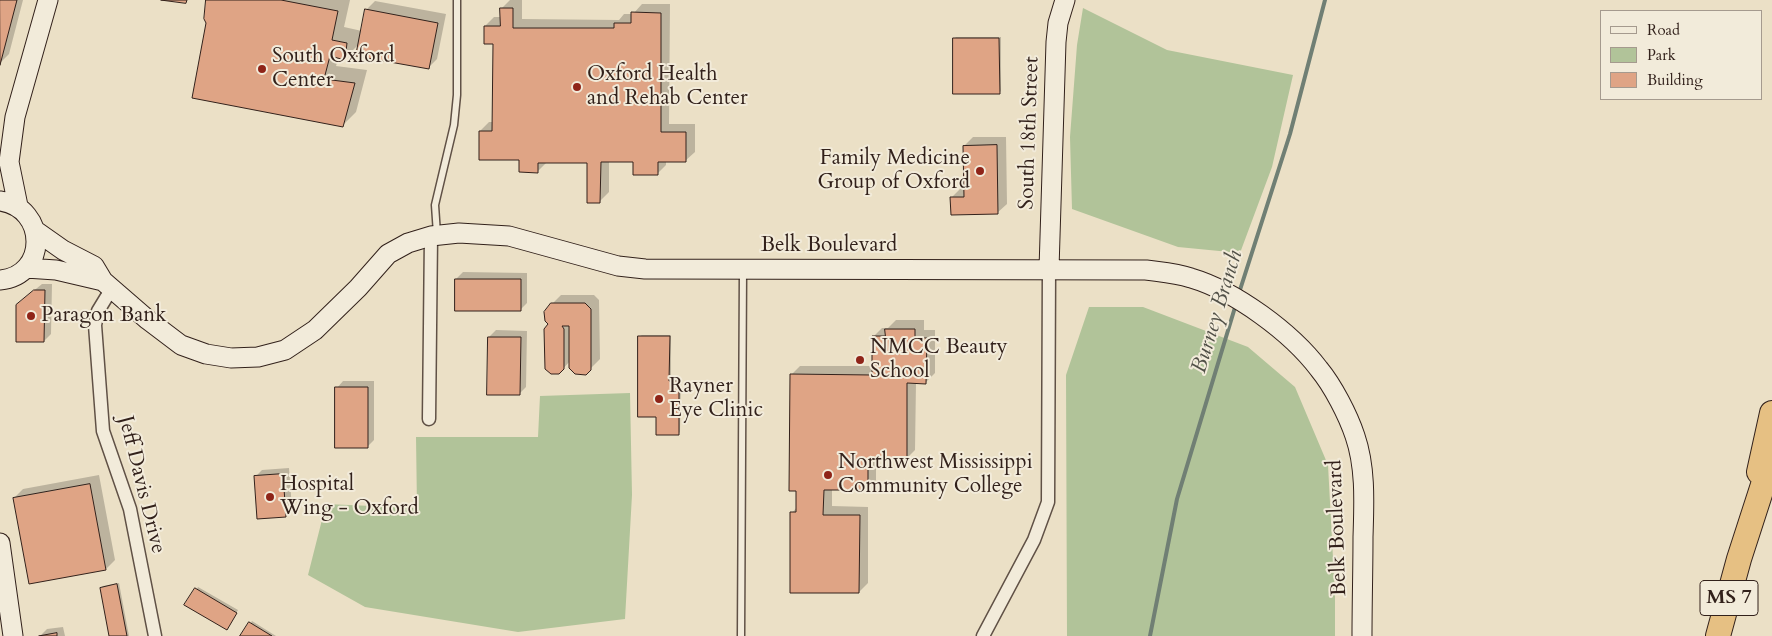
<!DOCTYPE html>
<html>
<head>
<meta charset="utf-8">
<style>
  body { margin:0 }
  #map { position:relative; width:1772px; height:636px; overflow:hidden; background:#ebe0c6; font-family:Cardo,serif }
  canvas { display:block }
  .legend { position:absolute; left:1600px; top:10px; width:162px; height:90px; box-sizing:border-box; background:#f2ebda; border:1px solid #a59a8e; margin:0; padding:6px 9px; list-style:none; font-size:15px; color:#32211b }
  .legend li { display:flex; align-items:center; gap:10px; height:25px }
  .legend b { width:25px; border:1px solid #a59a8e }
</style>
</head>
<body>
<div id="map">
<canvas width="1772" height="636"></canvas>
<ul class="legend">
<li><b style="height:6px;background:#f2ebda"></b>Road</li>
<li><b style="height:14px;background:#b1c399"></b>Park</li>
<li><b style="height:14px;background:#dfa485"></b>Building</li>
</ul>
</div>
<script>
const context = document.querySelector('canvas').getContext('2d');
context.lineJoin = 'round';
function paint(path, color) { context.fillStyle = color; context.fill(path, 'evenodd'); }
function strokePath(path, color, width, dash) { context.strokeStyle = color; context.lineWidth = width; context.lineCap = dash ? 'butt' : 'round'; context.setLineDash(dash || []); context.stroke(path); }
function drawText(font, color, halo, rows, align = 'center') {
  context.font = font + ' Cardo,serif'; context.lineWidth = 4; context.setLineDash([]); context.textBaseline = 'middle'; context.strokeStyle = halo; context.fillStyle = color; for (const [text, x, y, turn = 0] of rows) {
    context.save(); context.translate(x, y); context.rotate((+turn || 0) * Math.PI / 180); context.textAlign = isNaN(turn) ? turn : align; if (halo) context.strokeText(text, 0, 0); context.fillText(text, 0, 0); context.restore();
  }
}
paint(new Path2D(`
  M1083,8l84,42 126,25 -21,92 -32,86 -62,-6 -106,-38 -2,-72 7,-92z
  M1089,307h54l105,40 47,40 33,78 7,131v40h-268l-1,-261z
  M630,393l2,102 -7,124 -107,13 -153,-25 -57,-32 18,-71 91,4 -1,-71h122l2,-41z`), '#b1c399');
paint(new Path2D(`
  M0,0h23l-14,54 -9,9z
  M208,0h142l-6,27 18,4 4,-21 9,-9 71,13 -9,45 -9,9 -69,-24 -14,14 -6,-1 -3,9 31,4 -11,42 -13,13 -136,-102z
  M510,0h12v19l97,1 5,-6h9l9,-10h28l-1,120h26v28l-10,9h-19v4l-9,9 -23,-13h-25v31l-9,9 -12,-39h-41l-9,9 -58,-40 9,-9h5v-79l-9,-17 9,-9h8v-9z
  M956,37h45v54l-2,2 -45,-54z
  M973,137h33l1,67 -10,9 -45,-16 9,-9h4l-1,-42z
  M463,272l64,1v30l-7,7 -64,-31z
  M42,284h10l-1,50 -7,7 -19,-43z
  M561,295h33l5,5 1,59 -14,14 -15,-13 -12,13 -9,-49 2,-20z
  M896,320h28v10h11v43l-9,9h-10l-1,68 -9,9 -30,-1v22l-9,9 -35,-1v18l36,1v76l-9,9 -67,-79 5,-6 -6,-132 9,-9h73v-29l9,-9h6z
  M496,330l31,1 -1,56 -7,7 -30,-57z
  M642,335h29v45h10l-1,52 -2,2 -20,-18 -18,-80z
  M343,381h31v59l-7,7 -30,-59z
  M289,468l3,41 -6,7 -31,-39 7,-7z
  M99,475l16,85 -9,9 -92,-71 9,-9z
  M119,583l10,53h-19l-9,-48 2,-2z
  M198,587l40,23 -10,17 -42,-22z
  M252,621l24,15h-34z
  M63,627l2,9h-25l7,-7z`), '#0003');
strokePath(new Path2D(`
  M1239,293l51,-159 35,-134
  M1150,636l27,-137 59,-195`), '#707f74', 4);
const building = new Path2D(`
  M0,0h17l-17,65z
  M161,0h26l-1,3z
  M206,0h75l57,11 -6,29 15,3 -2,17 -15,-4 -6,23 31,4 -12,44 -151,-29 14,-75 -2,-4z
  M500,8h13v20h101v-5h17v-11l30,1v119h25v30h-28v13h-25v-13h-32l-1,41h-13v-40h-49v10l-19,-1v-12h-40v-29h13l1,-87h-9v-18h16z
  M365,9l73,14 -9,46 -73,-13z
  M953,38h46l1,56h-47z
  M997,145l1,69 -47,1 -1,-18h14l-1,-51z
  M455,279h66v32h-66z
  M34,290h11l-1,52h-28v-37z
  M551,303h34l6,6v61l-5,5 -11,-1 -6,-6v-42h-7l2,3v40l-5,5h-8l-6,-5 -1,-40 4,-5 -3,-3 -1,-9z
  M885,329h30v9h12l-1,46 -19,-1v77l-39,-1v31h-44l-1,25h37l-1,78h-69v-81h6v-21h-7l1,-117 82,1v-39h13z
  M638,336h32l-1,45h10v54h-23v-18h-18z
  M488,337h33l-1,58h-33z
  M335,387h33v61h-33z
  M283,474l3,43 -29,2 -3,-43z
  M90,484l16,86 -77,14 -16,-86z
  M117,584l10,52h-18l-9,-48z
  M195,588l42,25 -10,17 -43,-25z
  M249,622l23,14h-32z
  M57,633v3h-18z`);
paint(building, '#dfa485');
strokePath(building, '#32211b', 1);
const lane = new Path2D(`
  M437,234l-2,-29 19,-80 3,-30v-95
  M741,636l2,-366`);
const street = new Path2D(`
  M112,288l-14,23 -3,14 8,106 27,78 25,127
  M429,419l2,-183
  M983,636l51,-96 14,-38 1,-233`);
const secondary = new Path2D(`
  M0,201c48,7 48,75 0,79
  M18,206l-9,-44 6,-45 33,-117
  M36,231l27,19 31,16 9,15 45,39 33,25 25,9 25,4 27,-1 27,-7 30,-20 43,-42 30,-34 20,-11 23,-7 28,-3 50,3 109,30 27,3 501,1c14,2 30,3 45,8 44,13 100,54 128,91 14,17 29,46 36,67 11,32 9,68 8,101 0,33 -1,66 -1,99
  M26,268l30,2 47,11
  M1049,269l7,-227 2,-19 7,-23
  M0,543l13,93`);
const highway = new Path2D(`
  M1759,472l13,-59
  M1718,636l21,-77 33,-102`);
strokePath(lane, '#605146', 9);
strokePath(street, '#605146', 15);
strokePath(secondary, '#32211b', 21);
strokePath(highway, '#32211b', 26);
strokePath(lane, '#f2ebda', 6);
strokePath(street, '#f2ebda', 12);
strokePath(secondary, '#f2ebda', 19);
strokePath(highway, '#e6c083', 24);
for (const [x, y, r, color] of [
  [262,69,5,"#8f2418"],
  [577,87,5,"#8f2418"],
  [980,171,5,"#8f2418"],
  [31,316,5,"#8f2418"],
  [860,360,5,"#8f2418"],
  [659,399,5,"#8f2418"],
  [828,475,5,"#8f2418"],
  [270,497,5,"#8f2418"]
]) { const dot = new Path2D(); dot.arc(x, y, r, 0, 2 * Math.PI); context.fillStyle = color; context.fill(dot); strokePath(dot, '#f2ebda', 2); }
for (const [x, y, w] of [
  [1729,598,58]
]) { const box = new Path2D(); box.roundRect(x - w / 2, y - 17.5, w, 35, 4); context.fillStyle = '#f2ebda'; context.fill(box); strokePath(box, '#32211b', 1); }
drawText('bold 20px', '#32211b', null, [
  ["MS 7",1729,598]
]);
drawText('21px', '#32211b', '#f2ebda', [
  ["South Oxford",272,57],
  ["Center",272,81],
  ["Oxford Health",587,75],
  ["and Rehab Center",587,99],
  ["Family Medicine",970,159,"right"],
  ["Group of Oxford",970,183,"right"],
  ["Paragon Bank",41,316],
  ["NMCC Beauty",870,348],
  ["School",870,372],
  ["Rayner",669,387],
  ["Eye Clinic",669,411],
  ["Northwest Mississippi",838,463],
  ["Community College",838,487],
  ["Hospital",280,485],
  ["Wing - Oxford",280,509]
], 'left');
drawText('21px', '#32211b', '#f2ebda', [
  ["South 18th Street",1030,133,-88],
  ["Belk Boulevard",829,246],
  ["Jeff Davis Drive",141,485,76],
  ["Belk Boulevard",1338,528,-92]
]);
drawText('italic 22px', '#515047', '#f2ebda', [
  ["Burney Branch",1218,312,-73]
]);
</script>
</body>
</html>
